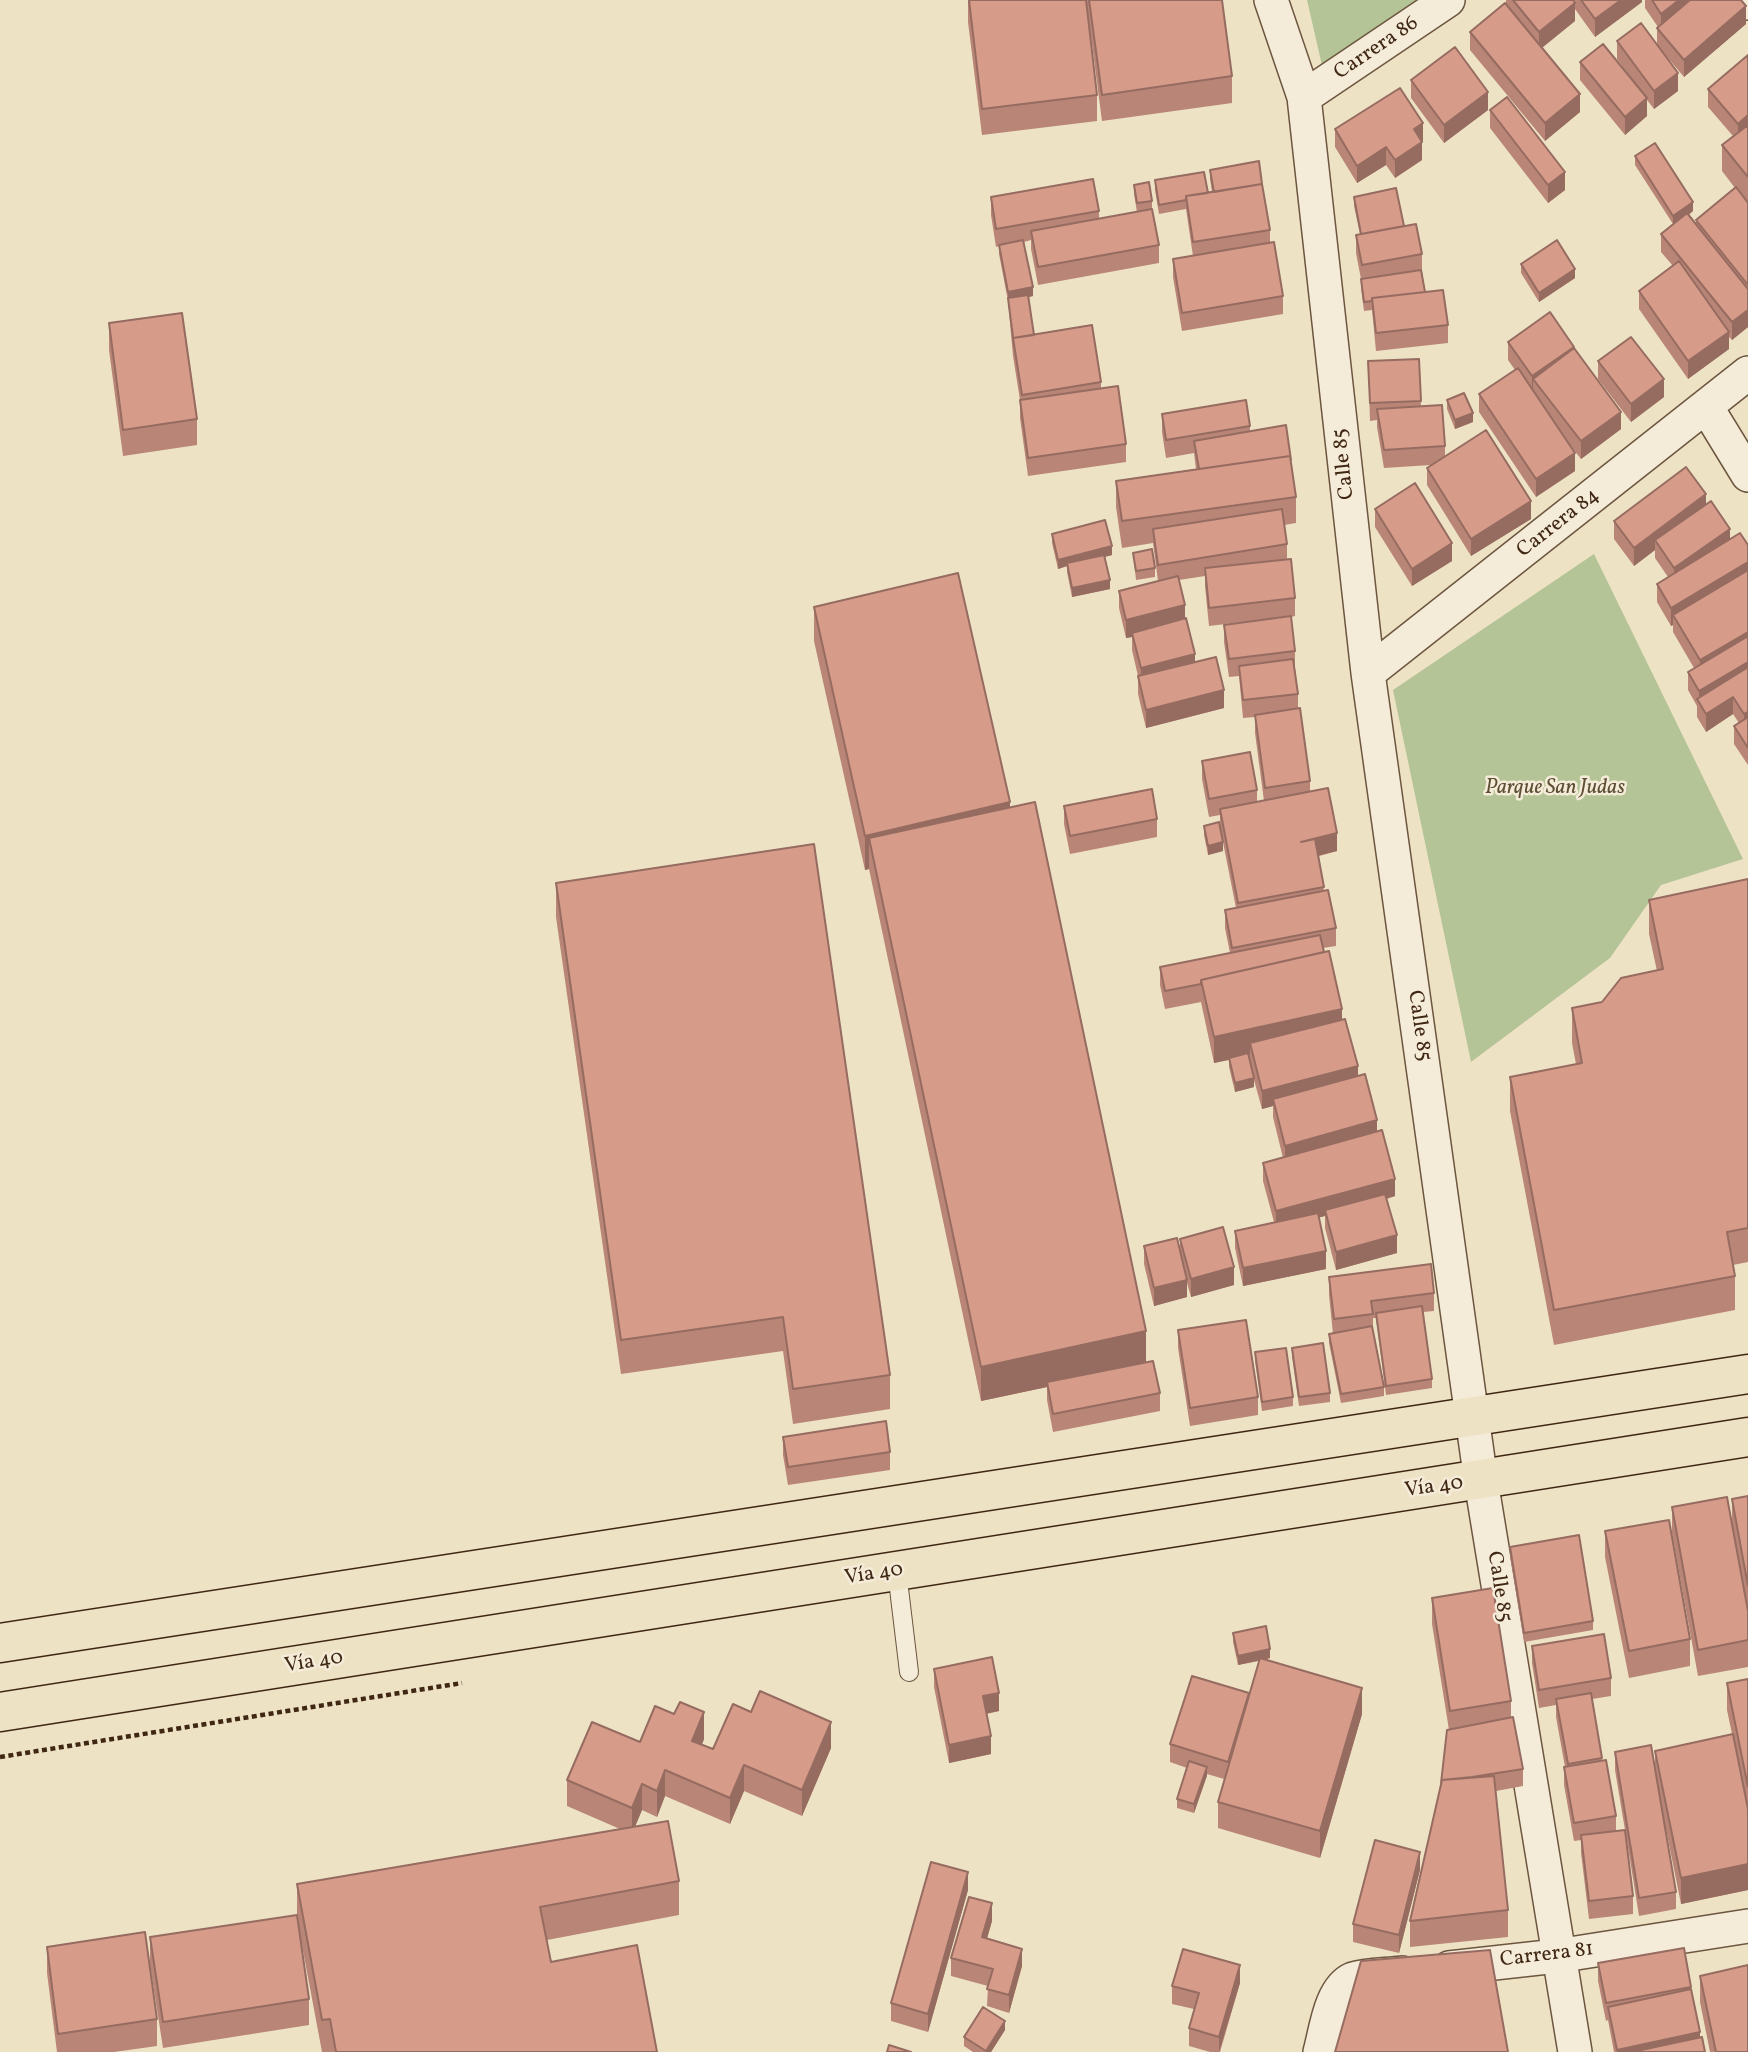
<!DOCTYPE html>
<html>
<head>
<meta charset="utf-8">
<style>
  body { margin:0 }
  canvas { display:block; background:#eee2c5 }
</style>
</head>
<body>
<canvas width="1748" height="2052"></canvas>
<script>
const context = document.querySelector('canvas').getContext('2d');
context.lineJoin = 'round';
function paint(path, color) { context.fillStyle = color; context.fill(path, 'evenodd'); }
function strokePath(path, color, width, dash) { context.strokeStyle = color; context.lineWidth = width; context.lineCap = dash ? 'butt' : 'round'; context.setLineDash(dash || []); context.stroke(path); }
function drawText(font, color, halo, rows, align = 'center') {
  context.font = font + ' Vollkorn,serif'; context.lineWidth = 5; context.setLineDash([]); context.textBaseline = 'middle'; context.strokeStyle = halo; context.fillStyle = color; for (const [text, x, y, turn = 0] of rows) {
    context.save(); context.translate(x, y); context.rotate((+turn || 0) * Math.PI / 180); context.textAlign = isNaN(turn) ? turn : align; if (halo) context.strokeText(text, 0, 0); context.fillText(text, 0, 0); context.restore();
  }
}
paint(new Path2D(`
  M1307,0h115l-99,70z
  M1594,554l149,305 -82,26 -51,73 -139,104 -78,-372z`), '#b5c497');
const service = new Path2D(`
  M897,1572l12,100`);
const minor = new Path2D(`
  M1271,0l33,97 64,576 113,808 94,571
  M1745,0l3,3
  M1304,97l144,-97
  M1707,408l41,67
  M1368,673l380,-300
  M1449,1968l108,-12 191,-30
  M1320,2052c6,-21 10,-63 33,-73 14,-5 34,-4 49,-6`);
const trunk = new Path2D(`
  M0,1643l1748,-269
  M0,1712l1748,-275`);
strokePath(service, '#6c5640', 20);
strokePath(minor, '#6c5640', 36);
strokePath(trunk, '#402713', 41);
strokePath(new Path2D(`
  M0,1757l462,-74`), '#402713', 4.5, [5, 3.5]);
strokePath(service, '#f4ecd9', 18);
strokePath(minor, '#f4ecd9', 33);
strokePath(trunk, '#eee2c5', 38);
paint(new Path2D(`
  M968,0h254l10,76v27l-130,18 -12,-92 7,66v26l-115,14 -14,-113z
  M1506,0h136v2l-47,35 -20,-28v12l-33,27 38,64 -35,29 -75,-91v-18l36,-27z
  M1645,0h96l5,24 -62,53 -17,-20 11,34 -24,18 -7,-9v16l-22,19 -45,-55v-18l54,20 -17,-23v-18l40,3v-16l1,-1 -13,-19z
  M1748,55v272l-16,13 -3,-3v12l-41,30 -49,-70v-18l34,-25 -12,-14v-18l12,-10 -38,-59v-9l58,55 -4,4 7,8v-3l39,-32 -13,-17v-26l11,-9 -25,-29v-18z
  M1411,80l77,30 -44,33 -33,-45z
  M1490,110l75,80 -17,13 -58,-75z
  M1335,129l88,12 -1,1v18l-27,18 -9,-13 -29,18 -22,-36z
  M1210,170l60,60v13l13,53v18l-101,17 -9,-54v-18l20,-3 -7,-47 -27,5 -4,-24v-10l53,13 4,-1 -2,-13z
  M1134,185l18,16v8l7,36v18l-121,22 -7,-36v-9l-7,2 9,54 -4,1 5,38 67,47v6l25,56v18l-98,14 -8,-58v-18l-7,-44 -5,-55 -9,-47v-8l-3,1 -5,-32v-18l108,14v8l38,-7 -3,-18z
  M1354,197l50,29 18,28v17l3,21 23,33v18l-72,8 -4,-41 -8,1 -3,-23v-9l-5,-26v-18l4,-1 -6,-28z
  M1521,264l54,14 -36,24 -18,-29z
  M109,323l88,96v26l-74,11 -14,-106z
  M1508,342l66,7 47,80 -40,30 -16,-20 10,32 -39,26 -57,-85v-18l36,-24 -7,-10z
  M1419,359l2,47 24,40v10l86,63 -60,37 -44,-71v-17l4,-3 -47,3 -7,-41v-7l-7,1 -2,-60z
  M1598,361l66,36 -33,25 -33,-43z
  M1447,400l26,22 -18,7 -8,-20z
  M1162,414l88,12v5l41,29 5,37v26l-12,2 3,19v15l8,39v18l-4,1 4,34v18l3,25v15l12,72v11l27,59 -18,5 5,35 12,37v18l-13,2 35,128 19,56 18,64 -8,3 10,54 -61,17 -11,-42v-12l-6,1 7,52 -83,17 -8,-38v-17l39,-9 -11,-41v-18l20,-5 -10,-41v-11l-11,3 -8,-29v7l-19,5 -6,-25v-7l-15,3 -13,-61 -36,7 -5,-24v-18l70,-14 -5,-25v-18l11,-2 -16,-81v-12l-11,2 -7,-38v-18l55,29v12l7,-1 -9,-68v-16l-12,1 -4,-42 -10,1 -5,-35v-17l27,-4 -42,5 -4,-40v-10l-26,4 6,39 10,43 29,46 -78,20 -8,-34v-18l-6,-26v-13l-6,1 -7,-30v-17l39,-10 -5,-38 -31,5 -6,-41v-26l80,-12 -2,-16 -28,5 -4,-26z
  M1706,504l24,35 18,6v220l-14,-21v-18l5,-3 -6,-9 -27,18 -9,-15v-11l-9,-16v-18l6,-4 -21,-36v-7l-2,1 -14,-24v-18l11,-7 -13,-19v-8l-21,16 -20,-27v-18z
  M1375,509l77,52 -40,25 -37,-59z
  M1052,534l60,21 -7,2 5,32 -38,8 -5,-25v-6l-9,3 -6,-26z
  M1133,553l22,15v9l-19,3z
  M814,607l196,200 136,555 14,31v18l-107,21 -6,-32v-13l-66,14 -112,-532 -4,1 -51,-229z
  M1064,806l93,13v18l-87,17 -6,-30z
  M1204,826l19,25 -15,4 -4,-20z
  M1748,879v383l-15,3 2,11v34l-181,35 -44,-234v-34l66,-13 -4,-21v-35l30,-6 55,-31 -8,-37v-34z
  M556,883l334,492v34l-97,15 -10,-73 -162,23 -65,-457z
  M1180,1239l54,46 -43,12 -4,-14v14l-33,9 -10,-42v-18l36,6z
  M1329,1277l105,16v18l-11,1 9,67v9l-46,7 -10,-77h-3v14l11,55v9l-43,7 -12,-60v-9h4l-4,-39z
  M1178,1330l80,67v18l-68,11 -12,-78z
  M1292,1348l38,45v9l-31,4 -7,-49z
  M1255,1352l38,45v9l-31,5 -7,-50z
  M783,1437l107,15v18l-102,15 -5,-30z
  M1748,1496v171l-50,9 -26,-143v-26l60,18v-26z
  M1605,1531l85,108v27l-61,12 -24,-121z
  M1510,1547l83,74v9l-69,12 -14,-86z
  M1432,1598l79,103v17l12,51v17l-27,5 12,119v27l-98,10v-26l31,-136 8,-55 -17,-106z
  M1233,1633l37,25 -5,2 97,54 -42,144 -102,-30v-26l6,-23 -17,-5 -13,39 -17,-5v-9l10,-31 -17,-6v-18l79,-51 10,-32 -21,4 -5,-23z
  M1532,1646l79,32v18l-19,3 10,62 14,55v15l9,-1 -10,-60v-18l40,16v-17l77,-17 -5,-24v-27l21,-4v211l-67,14 -16,-80 11,68v17l-37,7 -13,-81 7,61v18l-44,5 -8,-66v-13l-7,1 -10,-56v-18h1l-9,-50v-12l-17,3 -7,-45z
  M934,1669l65,42 -12,3 4,40 -42,9 -15,-76z
  M704,1739l-2,6 11,4 118,-1 -29,68 -58,-25 -14,33 -65,-28 -8,21 -15,-7 -7,16 44,55v34l-132,25 4,22 106,90h-335l-24,-128 11,75v26l-146,23 -13,-84v-27l147,-20v-33l323,-55 -53,-23v-26l73,-38z
  M1420,1870l-21,83 -46,-11v-18z
  M968,1890l-40,142 -37,-11v-18z
  M992,1921l-5,18 35,27 -13,47 -22,-7 1,-20 -37,-10v-18z
  M47,1947l110,72v27l-43,6h-57l-10,-79z
  M1684,1948l16,90 5,14h-91l-6,-32 -2,1 -8,-40v-18z
  M1700,1976l48,76h-38l-10,-50z
  M1240,1983l-20,69h-10l-21,-6v-18l5,-19 -22,-5v-18z
  M1005,2030l-14,22h-18l-9,-6v-9z`), '#b98577');
paint(new Path2D(`
  M1621,0h21v2l-47,35v-18z
  M1679,0h23l-41,32v-18z
  M1575,3v18l-36,29v-18z
  M1746,6v18l-62,53v-17z
  M1678,73v18l-24,18v-18z
  M1488,92v18l-44,33v-18z
  M1580,94v18l-35,29v-18z
  M1647,98v18l-22,19v-18z
  M1748,115v18l-10,8v-17z
  M1423,123v18l-9,6v-18z
  M1422,142v18l-27,18v-18z
  M1386,147v18l-29,18v-17z
  M1565,172v18l-17,13v-18z
  M1693,202v9l-20,14v-9z
  M1575,269v9l-36,24v-9z
  M1033,287v9l-25,6v-10z
  M1748,310v17l-16,13v-18z
  M1729,332v17l-41,30v-18z
  M1574,347v18l-41,14v14l-1,1v-18z
  M1664,379v18l-33,25v-18z
  M1621,412v17l-40,30v-18z
  M1473,413v9l-18,7v-9z
  M1575,453v18l-39,26v-18z
  M1706,494v18l-51,28v10l-21,16v-18z
  M1531,501v18l-60,37v-17z
  M1730,529v17l-56,39v-17z
  M1452,543v18l-40,25v-17z
  M1112,546v9l-45,11v-3v3l-9,3v-9z
  M1748,562v18l-75,35v10l-2,1v-18z
  M1110,580v9l-38,8v-9z
  M1185,605v18l-53,10v4l-6,1v-18z
  M1748,632v18l-48,28v-18z
  M1195,654v18l-54,14v-18z
  M1748,662v18l-49,22v-11z
  M1224,690v18l-78,20v-18z
  M1733,697v17l-27,18v-18z
  M1748,712v17l-4,3v-18z
  M1010,802v34l-141,2v31l-4,1v-34z
  M1337,833v18l-36,9v-18z
  M1223,842v9l-15,4v-9z
  M1342,1009v26l-92,8v12l-36,8v-26z
  M1358,1066v18l-85,15v7l-11,3v-18z
  M1254,1078v9l-19,5v-9z
  M1377,1120v18l-92,25v-17z
  M1395,1179v17l-69,19 -1,-5v6l-49,13v-18z
  M1397,1235v18l-61,17v-18z
  M1326,1251v18l-83,17v-18z
  M1234,1267v18l-43,12v-18z
  M1187,1280v17l-33,9v-18z
  M1146,1331v34l-99,17v5l-66,14v-34z
  M1270,1649v9l-32,7v-9z
  M1362,1688v26l-42,144v-27z
  M999,1693v18l-16,3v-18z
  M704,1712v27l-12,28v-26z
  M831,1722v26l-29,68v-26z
  M991,1736v18l-42,9v-18z
  M744,1765v26l-14,33v-26z
  M1207,1767v9l-13,37v-9z
  M665,1770v26l-8,21v-26z
  M642,1784v26l-10,24v-26z
  M1420,1852v18l-21,83v-18z
  M1748,1864v26l-67,14v-26z
  M968,1872v18l-40,142v-18z
  M992,1903v18l-10,34v-18z
  M1022,1949v17l-13,47v-18z
  M1240,1965v18l-21,69v-15z
  M1005,2021v9l-14,22h-5z
  M1700,2032v18l-11,2h-72v-2z`), '#966c61');
const building = new Path2D(`
  M969,0h117l11,95 -115,14z
  M1089,0h133l10,76 -130,19z
  M1513,0h60l2,3 -36,29z
  M1581,0h40l-26,19z
  M1652,0h27l-18,14z
  M1690,0h51l5,6 -62,54 -27,-32z
  M1505,3l75,91 -35,29 -75,-91z
  M1641,23l37,50 -24,18 -37,-50z
  M1603,44l44,54 -22,19 -45,-55z
  M1455,47l33,45 -44,33 -33,-45z
  M1748,55v60l-10,9 -30,-35z
  M1400,88l23,35 -9,6 8,13 -27,18 -9,-13 -29,19 -22,-37z
  M1507,97l58,75 -17,13 -58,-75z
  M1748,125v52l-26,-32z
  M1655,143l38,59 -20,14 -38,-60z
  M1259,161l3,23 -48,8 -4,-22z
  M1204,172l4,21 -22,3v4l-27,5 -4,-25z
  M1093,179l6,32 -103,18 -5,-32z
  M1149,182l3,19 -15,2 -3,-18z
  M1262,184l8,46 -77,12 -7,-46z
  M1736,187l12,16v82l-52,-65z
  M1396,188l8,38 -43,8 -7,-37z
  M1152,209l7,36 -121,22 -7,-36z
  M1687,213l61,76v21l-16,12 -71,-88z
  M1416,224l6,30 -60,11 -6,-30z
  M1023,240l10,47 -25,5 -9,-47z
  M1557,240l18,29 -36,24 -18,-29z
  M1274,242l9,54 -101,17 -9,-54z
  M1679,261l50,71 -41,29 -49,-70z
  M1421,270l4,22 -53,6v3l-8,1 -3,-23z
  M1443,290l5,35 -72,8 -4,-35z
  M1028,295l6,40 -21,3 1,7 -6,-47z
  M1550,312l24,35 -42,29 -24,-34z
  M182,313l15,106 -74,11 -14,-107z
  M1092,325l9,57 -79,13 -9,-57z
  M1631,337l33,42 -33,25 -33,-43z
  M1574,348l47,64 -40,29 -48,-62z
  M1419,359l2,42 -51,2 -2,-42z
  M1518,368l57,85 -39,26 -57,-85z
  M1118,386l8,58 -98,14 -8,-58z
  M1464,393l9,20 -18,7 -8,-20z
  M1246,400l4,26 -84,14 -4,-26z
  M1442,405l3,41 -61,4 -7,-41z
  M1286,425l5,35 -1,-4 -91,13 -5,-28z
  M1486,430l45,71 -60,38 -44,-71z
  M1290,456l6,41 -174,24 -6,-40z
  M1686,467l20,27 -72,54 -20,-27z
  M1415,483l37,60 -40,26 -37,-60z
  M1711,501l19,28 -56,39 -19,-28z
  M1282,509l5,35 -129,21 -5,-36z
  M1105,520l7,26 -54,14 -6,-26z
  M1740,533l8,12v17l-77,46 -14,-24z
  M1152,549l3,19 -19,3 -3,-18z
  M1104,555l6,25 -38,8 -5,-25z
  M1291,559l4,39 -86,10 -4,-40z
  M1748,570v62l-48,28 -27,-45z
  M958,573l52,229 -145,34 -51,-229z
  M1178,576l7,29 -59,15 -7,-29z
  M1291,616l4,35 -66,8 -5,-34z
  M1186,618l9,36 -54,14 -9,-35z
  M1748,636v26l-49,29 -11,-19z
  M1216,657l8,33 -78,20 -8,-34z
  M1293,659l5,35 -55,6 -4,-34z
  M1748,667v45l-4,2 -11,-17 -27,17 -9,-15z
  M1300,708l10,73 -45,7 -10,-73z
  M1748,717v31l-14,-22z
  M1250,752l7,38 -48,9 -7,-38z
  M1328,788l9,45 -36,9 14,-3 9,48 -86,16 -18,-94z
  M1152,789l5,30 -87,17 -6,-30z
  M1035,802l111,529 -165,36 -112,-529z
  M1219,822l4,20 -15,4 -4,-20z
  M814,844l76,531 -97,14 -10,-72 -162,23 -65,-457z
  M1748,879v349l-21,4 8,44 -181,34 -44,-233 72,-14 -10,-55 30,-6 19,-24 42,-9 -14,-69z
  M1328,890l8,38 -104,20 -7,-38z
  M1320,935l4,17 -123,28v4l-36,7 -5,-24z
  M1329,951l13,58 -128,28 -13,-57z
  M1345,1019l13,47 -96,25 -12,-48z
  M1248,1053l6,25 -19,5 -6,-25z
  M1365,1074l12,46 -92,26 -12,-47z
  M1382,1130l13,49 -119,32 -13,-48z
  M1385,1194l12,41 -61,17 -11,-42z
  M1318,1213l8,38 -83,17 -8,-37z
  M1223,1227l11,40 -43,12 -11,-40z
  M1177,1238l10,42 -33,8 -10,-42z
  M1431,1264l3,29 -63,8 2,13 -39,5 -5,-42z
  M1422,1306l10,73 -46,7 -10,-73z
  M1246,1320l12,77 -68,11 -12,-78z
  M1372,1326l12,61 -43,7 -12,-60z
  M1323,1343l7,50 -31,4 -7,-49z
  M1286,1348l7,49 -31,5 -7,-50z
  M1153,1361l7,32 -107,21 -6,-32z
  M886,1421l4,31 -102,15 -5,-30z
  M1748,1496v90l-16,-87z
  M1727,1497l21,114v29l-50,10 -26,-143z
  M1669,1520l21,119 -61,12 -24,-120z
  M1579,1535l14,86 -69,12 -14,-86z
  M1493,1588l18,113 -61,10 -18,-113z
  M1266,1626l4,23 -32,7 -5,-23z
  M1604,1634l7,44 -72,12 -7,-44z
  M992,1657l7,36 -16,3 8,40 -42,9 -15,-76z
  M1260,1658l102,30 -42,143 -102,-29z
  M1192,1676l57,17 -21,69 -58,-18z
  M1748,1679v108l-21,-104z
  M760,1691l71,31 -29,68 -58,-25 -14,33 -65,-28 -8,21 -15,-7 -10,24 -65,-28 25,-58 48,20 15,-36 19,8 6,-12 24,10 -12,29 21,8 20,-45 18,8z
  M1591,1693l11,65 -34,6 -12,-65z
  M1513,1717l10,52 -51,8 -30,3 -1,3 6,-53z
  M1733,1734l15,75v55l-67,14 -26,-127z
  M1651,1745l25,147 -37,6 -24,-146z
  M1606,1760l10,56 -42,7 -10,-56z
  M1189,1761l18,6 -13,37 -17,-5z
  M1494,1776l14,134 -98,11 32,-141z
  M668,1821l11,60 -139,26 11,55 86,-17 20,107h-321l-6,-33 -8,1 -25,-136z
  M1625,1830l8,66 -44,5 -8,-66z
  M1375,1840l45,12 -21,83 -46,-11z
  M931,1862l37,10 -40,142 -37,-11z
  M969,1897l23,6 -10,34 40,12 -13,46 -22,-6 6,-20 -42,-11z
  M297,1915l12,84 -146,23 -13,-85z
  M145,1932l12,87 -99,15 -11,-87z
  M1684,1948l7,39 -85,16 -8,-40z
  M1183,1949l57,16 -21,72 -30,-9 10,-35 -27,-7z
  M1490,1950l18,102h-173l26,-91z
  M1748,1965v87h-32l-16,-76z
  M1691,1989l9,43 -83,18 -9,-43z
  M983,2007l22,14 -19,30 -22,-14z
  M1702,2037l3,15h-73z
  M889,2045l22,7h-24z`);
paint(building, '#d79b8a');
strokePath(building, '#966c61', 2);
drawText('21px', '#402713', '#f4ecd9', [
  ["Carrera 86",1377,49,-34],
  ["Calle 85",1345,464,-96],
  ["Carrera 84",1559,524,-38],
  ["Calle 85",1418,1026,82],
  ["Vía 40",1434,1488,-8],
  ["Vía 40",874,1575,-9],
  ["Calle 85",1498,1587,81],
  ["Vía 40",314,1663,-9],
  ["Carrera 81",1547,1956,-7]
]);
drawText('italic 21px', '#5d4e34', '#f4ecd9', [
  ["Parque San Judas",1555,789]
]);
</script>
</body>
</html>
